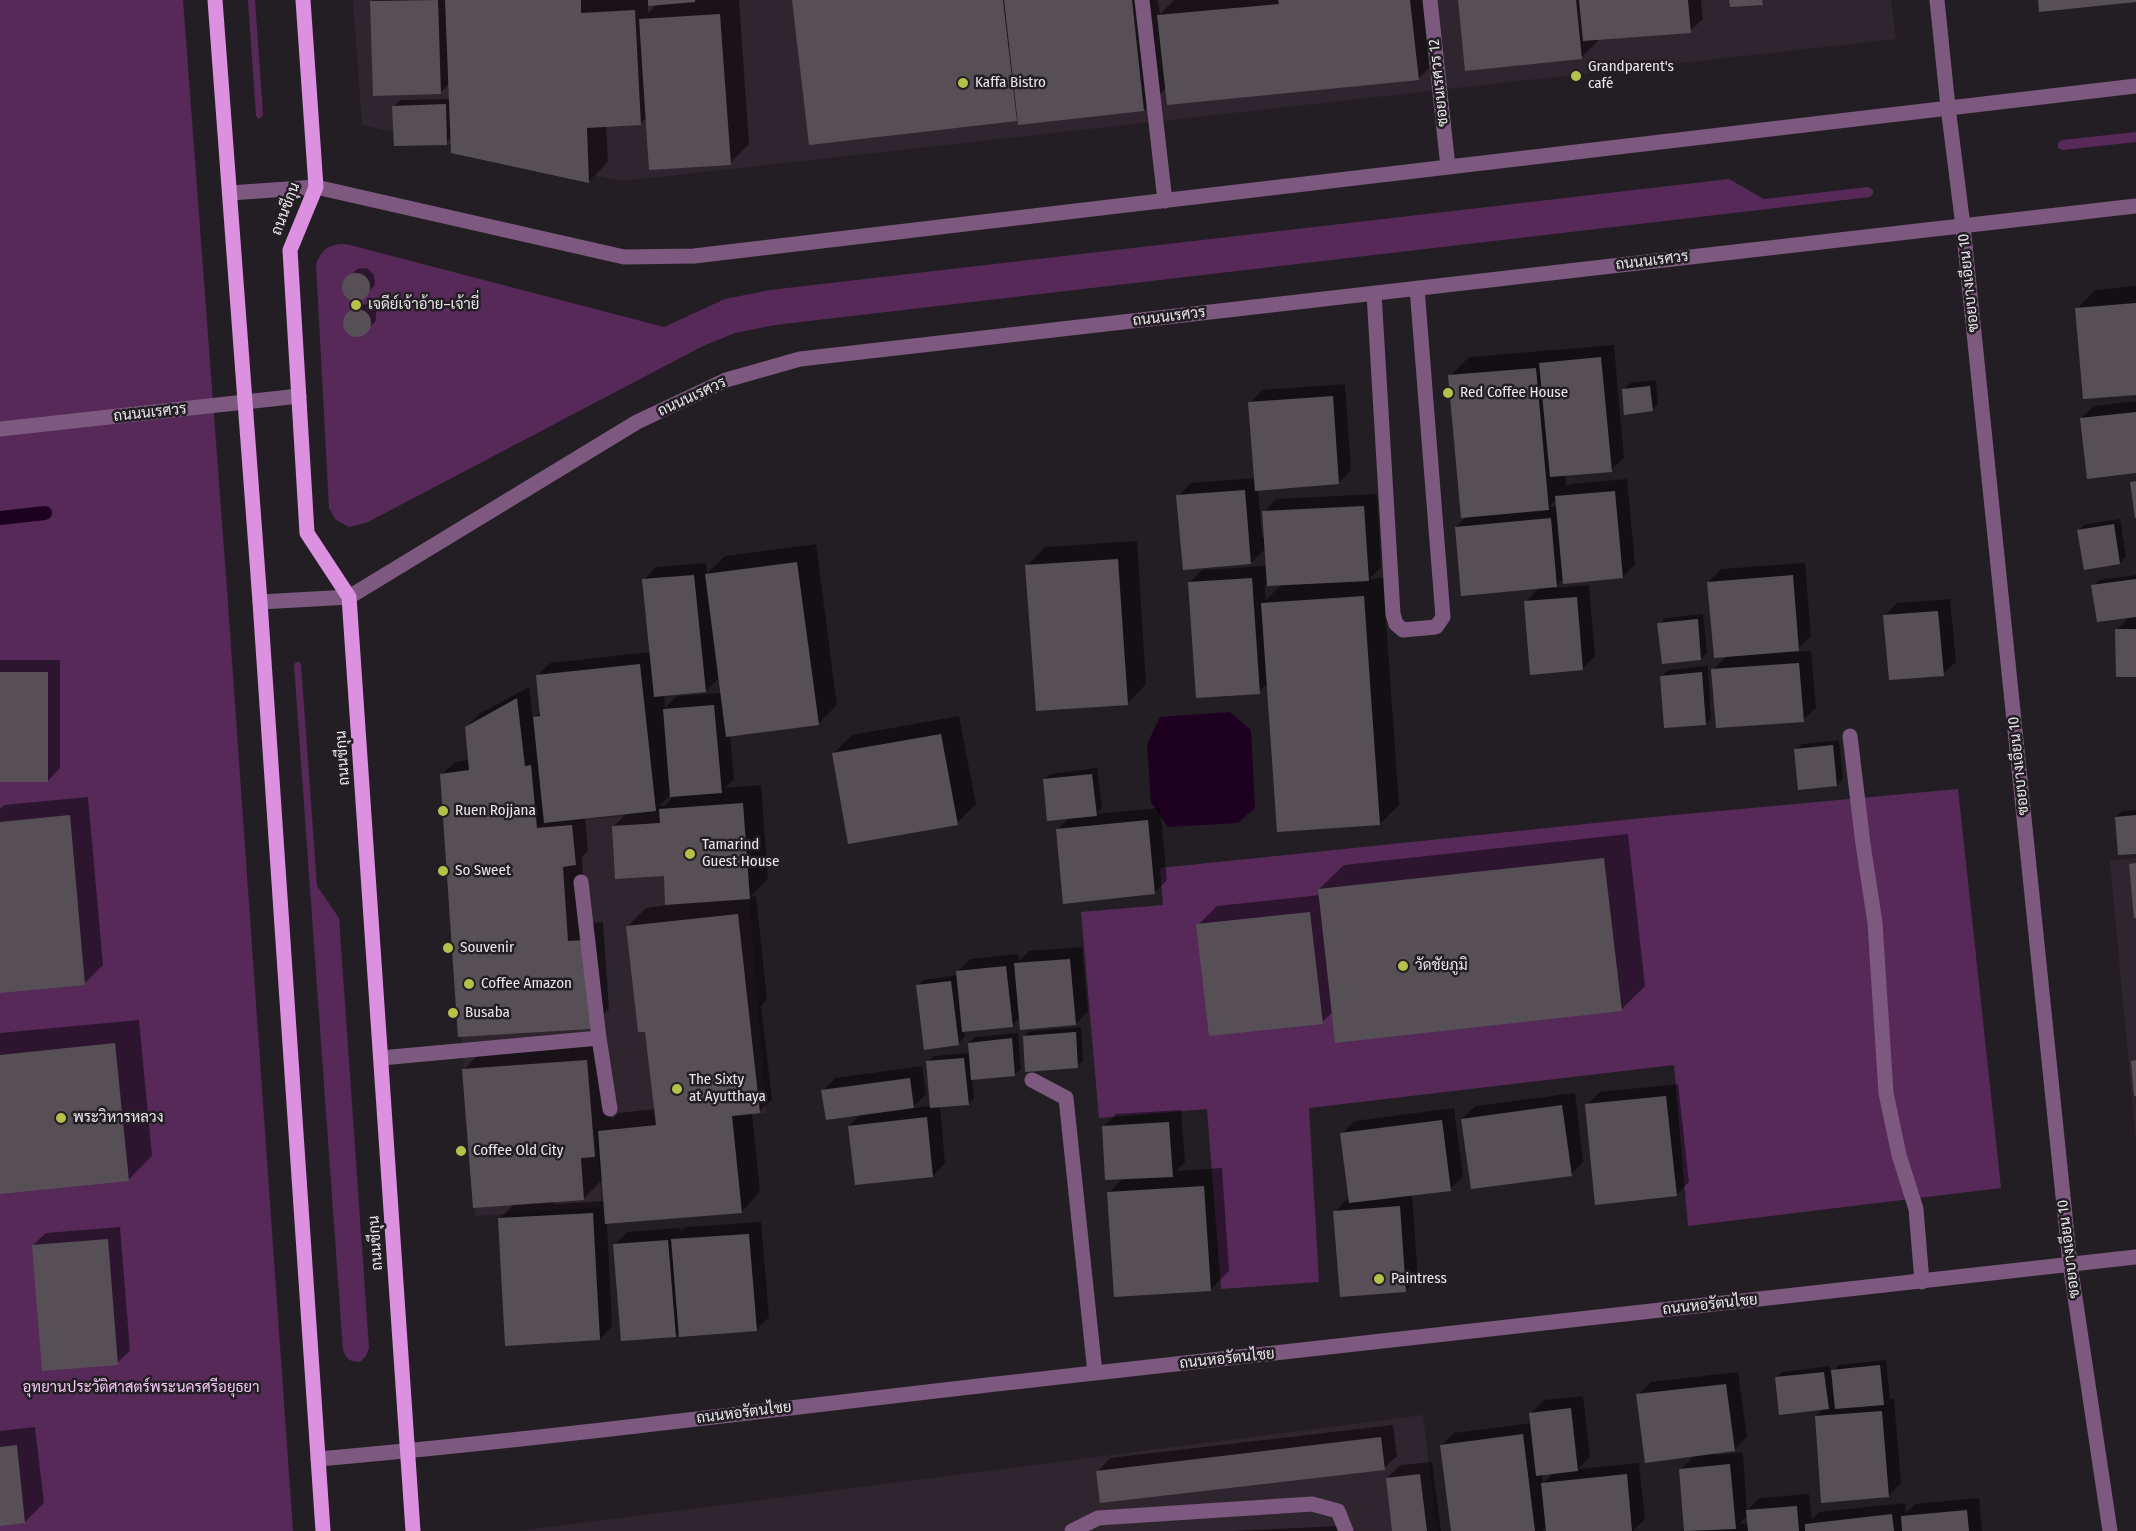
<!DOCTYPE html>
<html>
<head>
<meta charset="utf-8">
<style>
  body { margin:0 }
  canvas { display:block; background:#231e24 }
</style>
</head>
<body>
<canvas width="2136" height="1531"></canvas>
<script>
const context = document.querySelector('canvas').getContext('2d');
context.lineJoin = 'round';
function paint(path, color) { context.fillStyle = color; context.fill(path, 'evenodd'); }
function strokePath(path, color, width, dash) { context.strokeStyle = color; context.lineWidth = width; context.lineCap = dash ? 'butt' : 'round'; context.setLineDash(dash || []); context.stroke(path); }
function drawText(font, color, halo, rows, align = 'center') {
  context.font = font + ' "Fira Sans Condensed",Sarabun,sans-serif'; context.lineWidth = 5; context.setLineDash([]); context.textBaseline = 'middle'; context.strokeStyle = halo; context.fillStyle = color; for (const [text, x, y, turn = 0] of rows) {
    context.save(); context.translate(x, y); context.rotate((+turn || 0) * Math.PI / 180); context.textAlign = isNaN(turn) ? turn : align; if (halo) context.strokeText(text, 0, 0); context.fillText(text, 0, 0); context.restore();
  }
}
paint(new Path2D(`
  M353,0h1538l5,39 -1274,142 -260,-56z
  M742,805l24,308 -170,18 6,76 -127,9 -29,-383z
  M2136,858v283l-26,-280z
  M1423,1415l14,116h-918z`), '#2f252f');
paint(new Path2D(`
  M0,0h183l44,590 66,941h-293z
  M248,0h7l8,115 -4,4 -3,-3z
  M2136,132v10l-73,8 -5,-2v-5l4,-3z
  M1729,179l35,20 104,-12 5,3v4l-3,3 -1095,128 -40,8 -32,13 -337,177 -17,4 -13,-7 -7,-12 -13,-244c6,-15 14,-21 30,-20l318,83 61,-28 45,-9z
  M296,662h4l1,3 16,221 22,32 30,430 -3,8 -6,6c-10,0 -14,-3 -17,-12l-49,-685z
  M1958,789l43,399 -313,38 -14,-161 -365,43 10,174 -98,7 -14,-180 -108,9 -18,-206 82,-7 -3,-37 493,-51z`), '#562959');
paint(new Path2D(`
  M1230,712l21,18 4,78 -17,15 -70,4 -17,-25 -4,-58 13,-27z`), '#1e0021');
paint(new Path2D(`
  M374,0h365l10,144 -19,19 -83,-46 -6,6 -35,2 2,37 -19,19 -136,-29 -1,-15 -6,6 -52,-37 6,-6 52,-1 -1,-17 -10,10 -69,-90zM651,4h6l-9,9v-8z
  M794,0h364l2,14 14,-14h257l7,60 -19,18 -252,9 -23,23 -125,6 -3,3z
  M1460,0h241l2,19 -13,12 -90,8 -18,18z
  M367,268l7,7 1,10 -14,14h-10l-7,-7 -1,-9 14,-14z
  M2136,286v107l-59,-84 18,-19z
  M368,304l8,7v10l-14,14h-10l-7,-7v-9l14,-14z
  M1614,345l10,113 -13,12 -46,4 1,13 4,-3 57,-5 8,85 -12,13 -59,1 -10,10 35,-3 6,71 -13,13 -56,-67 14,-15 -84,-60 11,-11 -17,-140 19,-19zM1557,499l1,8h-9z
  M1656,380l2,24 -6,6 -28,-21 6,-6z
  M1345,384l6,86 -12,13 -81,6 4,48h3l-1,-25 12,-13 101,-5 4,73 -12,12 14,-1 16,227 -19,19 -112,-141 -9,9 -70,-109 13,-13 65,-4 -1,-18 -15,15 -73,-67 13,-13 65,-5 -6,-75 12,-13zM1282,584l-16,16 -1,-15z
  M2136,401v71l-55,-54 13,-12z
  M2120,519l6,38 -6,6 -41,-33 6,-6z
  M1137,541l9,143 -18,19 -101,-137 18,-19z
  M816,544l21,161 -19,19 -88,11 4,44 -9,9 36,-3 7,94 -18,18 6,-1 11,104 -6,6 11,93 -13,13 -7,1 8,79 -18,19 -135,12 5,103 -12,13 -101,-120 16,-16 -52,-133 19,-19 123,-9 7,78 6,-7 38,-4 -9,-76 -19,-107 18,-18 21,-3 -2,-31 -52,-47 14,-14 -42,4 3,34 -6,6 4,66 17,-1 6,87 -19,19 -148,-254 13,-12 14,-2 -3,-33 13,-13 50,-27 4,32 8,-8 -3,-36 12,-12 101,-11 -7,-72 12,-13 50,-4 1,10 18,-17zM720,677l2,16 -45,3 -12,12 -1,-14 42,-3zM672,793l3,2 -11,11h-5zM603,1179l1,22 -50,3v-3l29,-2z
  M1805,563l6,73 -16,16 16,-1 5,57 -13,12 -90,-50 15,-15 -20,-73 13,-13z
  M2136,575v100l-20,-45 14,-14 -37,-30 6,-6z
  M1950,599l6,63 -13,12 -59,-58 13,-13z
  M1703,614l4,38 -6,7 -42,-35 6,-6z
  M0,660h60v108l-12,13h-48z
  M1708,666l3,52 -6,6 -43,-48 6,-6z
  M959,716l17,88 -19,19 -124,-69 19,-19z
  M1839,740l4,39 -6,6 -42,-35 7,-6z
  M1097,768l5,40 -6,6 64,-6 7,72 -13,13 -97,-63 13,-13 -26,-37 6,-6z
  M88,797l15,168 -19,19 -84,8v-183l4,-4z
  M2136,810v42l-20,-35 6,-6z
  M1628,834l17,152 -24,24 -288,2 -11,10 -124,-97 19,-19 103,-11 -1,-6 25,-24z
  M1082,947l6,64 -12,13 -55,-7 -9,8 -48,6 1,6 -6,6 -42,-57 6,-6 35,-5 -1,-3 13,-13 48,-5 1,7 10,-10z
  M139,1020l13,136 -24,24 -128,12v-159z
  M1081,1027l2,33 -6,6 -53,-29 6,-6z
  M1018,1033l3,36 -7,6 -42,4 2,19 -6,6 -28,2 5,57 -12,13 -84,-50 13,-13 -39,-22 12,-13 87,-12 4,28 -14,14 20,-2 -4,-44 6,-6 36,-3 -1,-10 6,-6z
  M1678,1084l11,98 -13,13 -89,-90 13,-13z
  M1575,1093l8,69 -12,12 -109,-55 13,-13z
  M1454,1108l9,69 -13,12 -38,5 6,84 -12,12 -71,-78 12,-13h3l-8,-65 12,-13z
  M1181,1110l4,52 -9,9 46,-3 7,103 -19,19 -102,-97 15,-15 -20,-51 13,-13z
  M761,1222l8,95 -13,13 -76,1 -5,5 -60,-91 12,-13 53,-4 1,4 4,-5z
  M120,1227l10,124 -13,12 -84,-118 13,-12z
  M1886,1360l4,39h4l7,84 -13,13 -72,-80 8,-8 -48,-30 6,-6 48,-6 1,7 8,-8z
  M1738,1372l9,65 -13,13 -18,2v3l27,-3 4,58 13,-12 49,-4 3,25 7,-7 86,-9 1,10 9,-9 64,-6 3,33h-303l7,-1 -6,-60 15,-15 -57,-60 13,-13zM1748,1515l1,8 -10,1z
  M1583,1396l7,61 -12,12 61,-6 6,56 -12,12h-86v-4l-4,4h-91l-10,-86 12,-12 78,-10 -1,-10 13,-13zM1554,1473l-11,10 -1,-9z
  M1393,1425l4,31 -13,12 -286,3 12,-13z
  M35,1427l9,76 -19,19 -25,2v-93z
  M1432,1462l9,69h-47l-7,-53 13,-13z
  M1339,1526v5h-107z`), '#0007');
strokePath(new Path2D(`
  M0,518l45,-5`), '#1e0021', 14);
paint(new Path2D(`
  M438,0l3,94 -68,2 -3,-95z
  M445,0h136v13l54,-3 6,115 -54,3 2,55 -138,-30z
  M648,0h47v2l-47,4z
  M792,0h211l14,121 -208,24z
  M1004,0h128l12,111 -126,14z
  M1278,0h132l9,80 -252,25 -10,-90 122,-11z
  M1458,0h118l6,59 -117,12z
  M1579,0h109l3,33 -108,8z
  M1729,0h33l1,5 -33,2z
  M2038,0h98v2l-97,10z
  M720,14l11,151 -82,5 -10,-151z
  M446,104l1,41 -53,1 -2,-40z
  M342 287a14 14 0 1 1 28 0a14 14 0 1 1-28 0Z
  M2136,303v92l-53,4 -8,-91z
  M343 323a14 14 0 1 1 28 0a14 14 0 1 1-28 0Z
  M1601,357l11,115 -62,5 -11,-114z
  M1536,368l13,142 -88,8 -13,-143z
  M1650,386l3,25 -29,4 -2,-26z
  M1333,396l6,88 -84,7 -7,-89z
  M2136,412v61l-49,6 -7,-61z
  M2136,481v37h-1l-5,-36z
  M1245,490l6,74 -68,6 -7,-75z
  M1615,491l8,87 -60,6 -8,-88z
  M1364,506l5,75 -102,5 -5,-75z
  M1551,518l6,69 -96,9 -6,-69z
  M2114,524l6,40 -36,6 -7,-40z
  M1118,559l10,146 -92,6 -11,-146z
  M797,562l22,163 -93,12 -21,-163z
  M694,575l12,117 -52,5 -12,-118z
  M1793,575l6,76 -85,7 -7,-76z
  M1252,578l8,116 -64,4 -8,-116z
  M2136,579v38l-39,5 -6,-37z
  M1364,596l16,229 -103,7 -16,-229z
  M1577,597l6,73 -53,5 -6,-74z
  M1938,611l6,65 -55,4 -6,-65z
  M1698,619l3,41 -39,4 -5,-41z
  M2115,629h21v48h-20z
  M1799,663l5,59 -88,6 -5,-59z
  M640,664l16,147 -112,12 -11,-106 7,-1 -4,-41z
  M0,672h48v110h-48z
  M1702,672l4,53 -42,3 -4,-52z
  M517,698l8,68 6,-1 6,63 35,-3 4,40 -13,2 5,74 17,-1 6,89 -133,8 -18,-263 29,-4 -4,-43z
  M714,705l8,88 -52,4 -7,-88z
  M941,734l17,91 -110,19 -16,-91z
  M1833,745l4,41 -39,4 -4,-41z
  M1092,774l5,42 -50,5 -4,-42z
  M743,803l7,96 -85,6 -1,-29 -49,3 -3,-53 48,-3 -1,-14z
  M70,815l15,170 -85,8v-171z
  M2136,815v39l-18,1 -3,-38z
  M1148,820l7,74 -92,10 -7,-75z
  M1604,858l18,153 -287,32 -17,-154z
  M2136,863v55h-2l-5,-54z
  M1310,912l13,112 -114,12 -13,-112z
  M738,914l22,199 -28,3 10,97 -137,11 -7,-93 58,-6 -11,-93h-7l-12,-106z
  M1070,959l6,66 -56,5 -6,-67z
  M1006,966l7,61 -51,5 -6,-61z
  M951,981l8,64 -35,5 -8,-65z
  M1076,1032l2,36 -53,4 -2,-36z
  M1012,1038l3,38 -44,4 -3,-37z
  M115,1043l14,138 -129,13v-139z
  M964,1058l5,47 -39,3 -4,-47z
  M587,1060l8,97 -14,1 3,42 -111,8 -11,-139z
  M2136,1060v36h-2l-3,-35z
  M910,1078l4,30 -88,12 -5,-30z
  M1666,1096l11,100 -82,9 -10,-101z
  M1562,1105l10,71 -101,13 -10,-70z
  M927,1117l6,60 -78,8 -7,-59z
  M1442,1120l9,71 -102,12 -9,-70z
  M1169,1122l4,55 -68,3 -3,-54z
  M1204,1186l7,105 -97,6 -7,-105z
  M1400,1206l6,86 -66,5 -7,-86z
  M593,1213l7,127 -95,6 -7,-128z
  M749,1234l8,97 -78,6 -8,-98z
  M108,1239l10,126 -76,6 -10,-126z
  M668,1240l8,97 -55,4 -8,-97z
  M1880,1365l4,40 -49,4 -4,-39z
  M1824,1372l5,37 -50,6 -4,-38z
  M1726,1384l9,67 -90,12 -9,-69z
  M1571,1408l7,63 -42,5 -7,-63z
  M1882,1411l7,86 -68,6 -6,-87z
  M1523,1434l12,97h-84l-11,-86z
  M1381,1437l4,33 -285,33 -4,-32z
  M17,1445l8,78 -25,3v-79z
  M1730,1464l6,65 -52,2 -5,-62z
  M1420,1474l7,57h-35l-6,-53z
  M1627,1474l5,57h-86l-5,-48z
  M1797,1506l2,25h-51l-2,-21z
  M1967,1510l2,21h-67l-1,-15z
  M1892,1514l2,17h-89v-7z`), '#565056');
strokePath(new Path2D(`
  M1142,0l23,201
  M1430,0l18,167
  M1937,0l11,107 15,119 107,1038 40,267
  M230,193l86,-6 308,70 70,-1 1442,-170
  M1374,293l19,321 3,10 7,6 33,-3 7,-10 -26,-329
  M0,429l299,-33
  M260,602l89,-5 288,-175 89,-42 74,-21 1336,-153
  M1850,736l13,108 12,79 11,170 13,62 17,54 6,73
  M581,882l18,156 11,71
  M381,1058l218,-20
  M1032,1080l34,18 29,275
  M318,1459c260,-23 518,-58 777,-86 347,-38 694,-78 1041,-116
  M1072,1531l26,-13 214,-14 26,7 8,20`), '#7d597f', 15);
strokePath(new Path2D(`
  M215,0l45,602 63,929
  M303,0l13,187 -26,63 17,283 42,64 64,934`), '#db90e0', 15);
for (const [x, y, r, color] of [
  [1576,76,6,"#b5c249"],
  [963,83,6,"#b5c249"],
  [356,305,6,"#b5c249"],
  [1448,393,6,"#b5c249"],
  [443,811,6,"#b5c249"],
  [690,854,6,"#b5c249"],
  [443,871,6,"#b5c249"],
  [448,948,6,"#b5c249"],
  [1403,966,6,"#b5c249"],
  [469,984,6,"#b5c249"],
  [453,1013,6,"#b5c249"],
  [677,1089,6,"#b5c249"],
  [61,1118,6,"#b5c249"],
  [461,1151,6,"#b5c249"],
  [1379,1279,6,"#b5c249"]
]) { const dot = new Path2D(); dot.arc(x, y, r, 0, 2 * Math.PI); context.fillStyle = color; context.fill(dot); strokePath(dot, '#231e24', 2); }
drawText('15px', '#eae7eb', '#231e24', [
  ["Grandparent's",1588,67],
  ["café",1588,84],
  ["Kaffa Bistro",975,83],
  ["เจดีย์เจ้าอ้าย–เจ้ายี่",368,305],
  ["Red Coffee House",1460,393],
  ["Ruen Rojjana",455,811],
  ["Tamarind",702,845],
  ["Guest House",702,862],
  ["So Sweet",455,871],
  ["Souvenir",460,948],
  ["วัดชัยภูมิ",1415,966],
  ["Coffee Amazon",481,984],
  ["Busaba",465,1013],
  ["The Sixty",689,1080],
  ["at Ayutthaya",689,1097],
  ["พระวิหารหลวง",73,1118],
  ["Coffee Old City",473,1151],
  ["Paintress",1391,1279]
], 'left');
drawText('15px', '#eae7eb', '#231e24', [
  ["ซอยนเรศวร 12",1439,83,-96],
  ["ถนนชีกุน",286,209,-69],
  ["ถนนนเรศวร",1652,261,-7],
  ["ซอยบางเอียน 10",1969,283,-96],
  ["ถนนนเรศวร",1169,317,-7],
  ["ถนนนเรศวร",692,397,-25],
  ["ถนนนเรศวร",150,413,-6],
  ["ถนนชีกุน",343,758,-94],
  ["ซอยบางเอียน 10",2019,766,-96],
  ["ถนนชีกุน",376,1243,-94],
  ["ซอยบางเอียน 10",2069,1249,-97],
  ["ถนนหอรัตนไชย",1710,1305,-6],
  ["ถนนหอรัตนไชย",1227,1359,-6],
  ["ถนนหอรัตนไชย",744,1413,-7]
]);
drawText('15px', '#f4c7f6', '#231e24', [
  ["อุทยานประวัติศาสตร์พระนครศรีอยุธยา",141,1388]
]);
</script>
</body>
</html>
